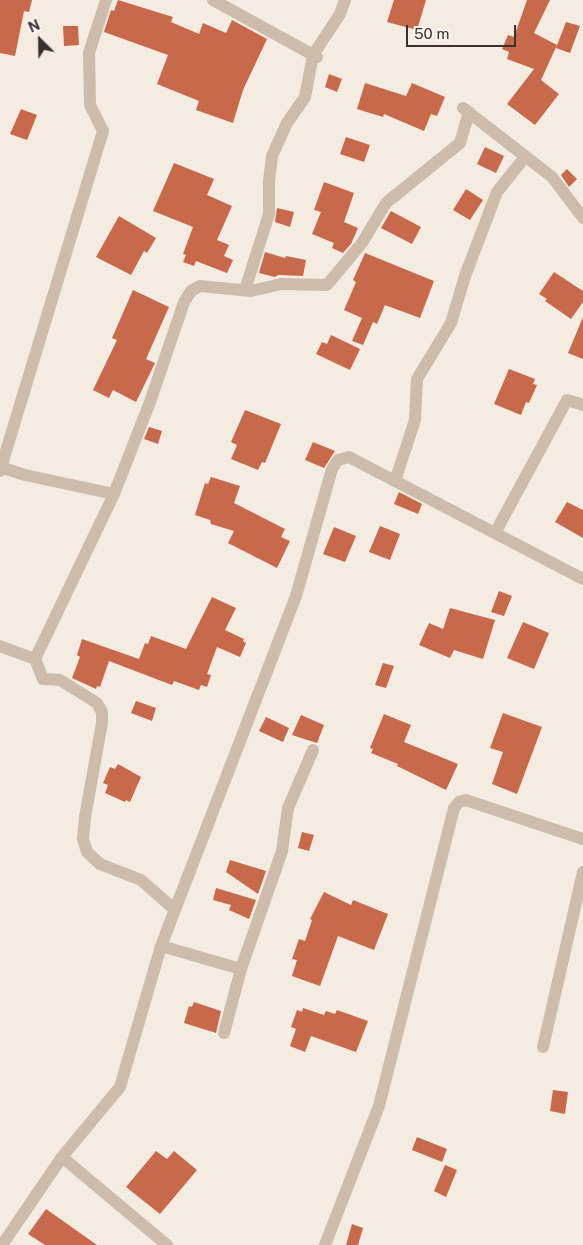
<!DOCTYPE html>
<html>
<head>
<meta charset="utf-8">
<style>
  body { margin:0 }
  #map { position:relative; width:583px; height:1245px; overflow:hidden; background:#f4ebe1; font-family:"Public Sans",sans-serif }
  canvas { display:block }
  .north { position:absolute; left:15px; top:15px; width:50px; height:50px; -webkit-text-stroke:4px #fbf5ee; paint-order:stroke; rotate:337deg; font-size:14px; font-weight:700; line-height:20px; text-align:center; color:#3b302b }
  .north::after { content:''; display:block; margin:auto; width:18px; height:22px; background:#3b302b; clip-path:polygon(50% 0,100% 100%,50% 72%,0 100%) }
  .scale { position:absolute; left:406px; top:25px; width:110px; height:22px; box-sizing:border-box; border:2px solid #3b302b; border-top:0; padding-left:6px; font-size:15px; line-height:18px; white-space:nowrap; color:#3b302b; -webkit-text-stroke:4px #fbf5ee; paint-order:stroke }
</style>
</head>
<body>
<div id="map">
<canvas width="583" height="1245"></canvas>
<div class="north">N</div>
<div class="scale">50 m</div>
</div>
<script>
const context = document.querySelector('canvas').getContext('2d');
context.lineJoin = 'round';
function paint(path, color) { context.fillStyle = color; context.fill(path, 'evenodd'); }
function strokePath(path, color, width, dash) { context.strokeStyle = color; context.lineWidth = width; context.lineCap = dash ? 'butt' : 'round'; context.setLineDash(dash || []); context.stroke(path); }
paint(new Path2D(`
  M0,0h32l-3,12 -5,-1 -9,45 -15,-3z
  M118,0l55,17 -2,5 28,12 4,-11 23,10 6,-13 35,19 -24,51 -10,33 -37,-13 3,-9 -42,-17 11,-29 -64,-23 7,-22 3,1z
  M394,0h32l-9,30 -30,-8z
  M527,0h23l-16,33 23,12 -16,35 18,14 -24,31 -28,-21 27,-35 -27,-10 2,-7 -7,-3 6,-14 6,2z
  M566,22l14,4 -10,27 -14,-5z
  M63,26h15l1,19 -15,1z
  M329,74l13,5 -5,13 -12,-5z
  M365,83l41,13 6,-13 33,14 -8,19 -6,-2 -7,17 -40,-17 -1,3 -26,-8z
  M21,109l16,6 -10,25 -17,-6z
  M346,137l24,8 -6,17 -24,-8z
  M485,147l19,9 -8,17 -19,-9z
  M174,163l40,16 -7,16 25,11 -15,34 12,5 -5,11 9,4 -6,13 -31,-12 -2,5 -11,-4 3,-7 -3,-1 10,-27 -40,-16z
  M567,169l10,10 -8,8 -8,-12z
  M324,182l30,11 -10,29 14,6 -7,16 -8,9 -11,-5 2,-5 -22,-9 9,-22 -7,-2z
  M466,189l17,11 -13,20 -17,-10z
  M277,208l17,4 -4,15 -15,-5z
  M391,211l30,16 -9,17 -31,-16z
  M119,216l37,22 -9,15 -3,-2 -13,24 -35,-18z
  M265,252l20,6 1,-2 20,4 -3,16 -25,-1 -3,2 -16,-4z
  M365,253l69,28 -14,37 -35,-13 -8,19 -4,-2 -10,23 -11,-4 10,-23 -18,-8 12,-28 -3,-2z
  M554,272l29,19v11l-12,17 -26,-18 2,-2 -8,-5z
  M133,290l36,17 -23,52 9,4 -19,39 -23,-12 -4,8 -16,-8 24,-50 -5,-2z
  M583,317v42l-15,-6z
  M331,335l29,14 -10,21 -34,-16 6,-12 5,2z
  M509,369l26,10 -2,5 4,1 -8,18 -3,-1 -5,13 -27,-11z
  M245,410l36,14 -16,39 -3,-1 -4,8 -27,-11 6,-14 -6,-3z
  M149,427l13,4 -4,13 -14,-5z
  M313,442l22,9 -11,17 -19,-8z
  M211,477l29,9 -6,17 51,26 -4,8 9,4 -13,27 -49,-25 6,-12 -23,-7 -1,-4 -15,-5 10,-32 3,1z
  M399,492l23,12 -4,10 -24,-10z
  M567,502l16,8v28l-28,-16z
  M380,526l20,8 -10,26 -21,-8z
  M334,527l22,9 -11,26 -22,-8z
  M499,591l13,5 -8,20 -13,-4z
  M212,597l24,11 -11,22 19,9 -1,2 3,2 -6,14 -23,-10 -10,27 4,1 -4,12 -6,-2 -2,5 -25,-9 -2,4 -63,-24 -9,26 -3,-1 -1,3 -24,-11 8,-21 -3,-2 5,-16 57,20 6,-16 3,1 3,-8 35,13z
  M450,608l45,12 -12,39 -29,-9 -4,8 -31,-13 10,-22 14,6z
  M523,622l26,11 -15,36 -27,-11z
  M383,663l11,3 -8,22 -11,-3z
  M136,701l20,7 -4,13 -21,-8z
  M503,713l39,14 -25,67 -25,-10 11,-32 -13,-4z
  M384,714l27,11 -7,17 54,22 -12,26 -49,-24 1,-2 -27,-11 2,-4 -3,-1z
  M301,715l23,10 -7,18 -25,-8z
  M266,717l23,11 -6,14 -24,-11z
  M118,764l23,13 -11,25 -4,-2 -1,2 -20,-9 3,-8 -5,-2 7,-16 5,2z
  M302,832l12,3 -5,16 -11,-3z
  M230,860l36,11 -8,23 -32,-22z
  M216,888l40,12 -7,19 -20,-9 2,-5 -18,-5z
  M324,892l27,13 2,-5 35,14 -14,36 -36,-14 -18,50 -28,-10 5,-16 -5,-1 7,-20 6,2 7,-21 -2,-1z
  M194,1002l27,9 -5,22 -32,-10 5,-17 3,1z
  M303,1008l21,7 2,-4 9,3 2,-4 31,11 -12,31 -45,-16 -6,16 -15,-6 6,-17 -5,-2 6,-17 5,2z
  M553,1090l15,2 -3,22 -15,-3z
  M417,1137l30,12 -5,13 -30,-12z
  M156,1151l11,8 7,-8 23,19 -37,44 -34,-27z
  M445,1165l12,5 -11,27 -12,-6z
  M46,1209l51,36h-52l-17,-11z
  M352,1224l11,4 -5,17h-12z`), '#c8694b');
strokePath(new Path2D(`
  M213,0l104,57
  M463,108l89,69 31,41
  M245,290l24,-76v-33l3,-25 15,-33 18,-26 8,-42 27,-41 5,-14
  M0,467l25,8 89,19
  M0,471l103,-340 -13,-26 -1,-52 17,-53
  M395,481l20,-61 2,-41 34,-56 14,-47 32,-84 28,-35
  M495,533l72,-133 16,5
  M0,646l35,13 8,20 17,1 37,23 5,9v11l-17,94 -2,22 4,13 13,12 41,16 33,29
  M35,659l79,-165 36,-92 34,-100 7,-11 9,-5 51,5 30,-7 46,1 35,-42 24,-40 74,-60 9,-31
  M161,946l80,23 41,-118 6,-43 25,-58
  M224,1033l17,-64
  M543,1047l40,-175
  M62,1157l105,88
  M2,1245l60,-88 58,-70 41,-141 135,-350 36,-127 6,-9 11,-3 234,122
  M325,1245l54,-139 75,-298 5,-6 7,-2 117,39`), '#cdbbac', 12);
</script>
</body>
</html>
